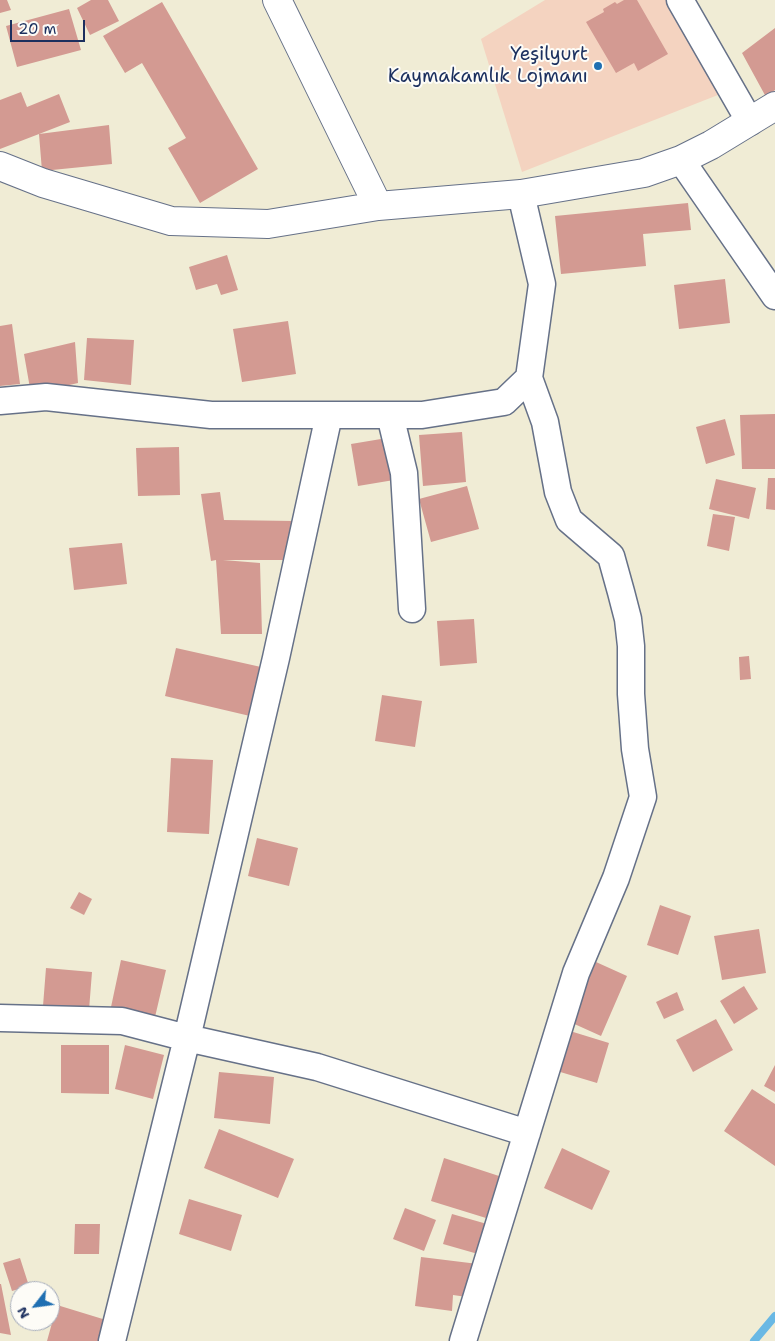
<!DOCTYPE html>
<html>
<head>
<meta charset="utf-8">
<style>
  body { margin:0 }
  #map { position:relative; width:775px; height:1341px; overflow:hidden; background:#f0ecd5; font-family:"Shantell Sans",sans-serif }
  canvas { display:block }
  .north { position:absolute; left:10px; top:1281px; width:50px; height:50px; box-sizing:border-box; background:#fdfcf7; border:1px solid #a3aaba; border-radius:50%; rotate:240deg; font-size:14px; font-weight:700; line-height:20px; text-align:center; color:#1b2f5e }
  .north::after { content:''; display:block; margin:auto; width:18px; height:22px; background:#1f6fb2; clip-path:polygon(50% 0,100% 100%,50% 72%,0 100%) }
  .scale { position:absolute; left:10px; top:20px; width:75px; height:22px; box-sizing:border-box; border:2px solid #1b2f5e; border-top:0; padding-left:6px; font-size:15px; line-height:18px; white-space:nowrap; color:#1b2f5e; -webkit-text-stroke:4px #fdfcf7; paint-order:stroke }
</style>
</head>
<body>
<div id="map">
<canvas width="775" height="1341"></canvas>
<div class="north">N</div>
<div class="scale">20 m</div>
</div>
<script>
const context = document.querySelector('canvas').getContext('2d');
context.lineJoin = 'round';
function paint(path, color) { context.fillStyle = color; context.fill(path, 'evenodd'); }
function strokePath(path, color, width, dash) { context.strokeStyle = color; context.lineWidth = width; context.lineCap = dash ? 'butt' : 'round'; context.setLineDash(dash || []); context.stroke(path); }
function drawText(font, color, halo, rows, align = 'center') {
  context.font = font + ' "Shantell Sans",sans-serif'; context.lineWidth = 4; context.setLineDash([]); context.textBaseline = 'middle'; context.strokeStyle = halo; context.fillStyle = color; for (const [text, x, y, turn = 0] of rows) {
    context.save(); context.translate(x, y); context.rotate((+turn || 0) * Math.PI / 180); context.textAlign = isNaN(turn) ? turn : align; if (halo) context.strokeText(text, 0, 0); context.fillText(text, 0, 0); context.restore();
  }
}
paint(new Path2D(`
  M545,0h124l54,93 -201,79 -41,-133z`), '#f4d3c0');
strokePath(new Path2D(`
  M754,1341l21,-25`), '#69b8e4', 8);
paint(new Path2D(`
  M0,0h7l4,10 -11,3z
  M91,0h17l11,21 -29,14 -13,-27z
  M624,0h13l31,54 -30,17 -4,-8 -18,10 -30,-51 18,-10 -1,-3 12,-7 2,2z
  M162,2l96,167 -58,34 -32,-55 18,-10 -44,-75 -17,10 -22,-37z
  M69,9l12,41 -64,17 -11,-41z
  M775,28v62l-9,7 -24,-44z
  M21,92l6,15 32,-13 11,28 -31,12 70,-9 3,39 -70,7 -3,-37 -39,15v-49z
  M688,203l3,27 -48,4 3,32 -85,8 -6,-58z
  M227,255l11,35 -17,5 -4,-11 -21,6 -7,-23z
  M725,279l5,44 -51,6 -5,-44z
  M288,321l8,53 -54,8 -9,-53z
  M12,324l8,60 -20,2v-60z
  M87,338l47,2 -3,45 -47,-5z
  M75,342l3,41 -47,11 -7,-40z
  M775,414v55h-33l-2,-54z
  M725,419l10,36 -29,9 -10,-37z
  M462,432l4,50 -43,4 -4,-51z
  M393,437l7,42 -42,7 -7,-42z
  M179,447l1,48 -42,1 -2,-48z
  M768,478h7v32l-9,-1z
  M716,479l40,9 -7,31 -40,-10z
  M467,486l12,43 -48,13 -12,-43z
  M220,492l4,28 70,1 -1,39h-70l37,3 2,71h-41l-5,-74 -5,1 -10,-67z
  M713,514l22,3 -6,34 -22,-5z
  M122,543l5,41 -53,6 -5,-42z
  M474,619l3,44 -37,3 -3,-45z
  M176,648l85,19 -11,49 -85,-20z
  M749,656l2,23 -11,1 -1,-23z
  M382,695l40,6 -7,46 -40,-6z
  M171,758l42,2 -4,74 -42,-2z
  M257,838l41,10 -9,38 -41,-10z
  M79,892l13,7 -8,16 -14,-7z
  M660,905l31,11 -13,39 -31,-10z
  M759,929l7,44 -44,7 -8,-44z
  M121,960l45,10 -11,47 -44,-10z
  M596,962l31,14 -26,60 -31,-14z
  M46,968l46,4 -3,38 -46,-4z
  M744,986l14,23 -24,15 -14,-23z
  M677,992l7,18 -20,9 -8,-17z
  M716,1019l17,31 -40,22 -17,-32z
  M570,1031l39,12 -12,40 -40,-12z
  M61,1045h48v49l-48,-1z
  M125,1045l39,10 -11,44 -38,-10z
  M775,1065v27l-11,-6z
  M219,1072l55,5 -4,47 -56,-6z
  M752,1089l23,15v62l-51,-35z
  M219,1129l75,30 -16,39 -74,-30z
  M562,1148l48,23 -18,39 -48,-22z
  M444,1158l55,18 -13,42 -55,-17z
  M189,1199l53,16 -11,36 -52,-17z
  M405,1208l31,12 -12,31 -31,-12z
  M452,1214l35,10 -9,30 -35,-10z
  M75,1224h25l-1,30h-25z
  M421,1257l57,7 -4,34 -21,-3 -1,16 -37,-5z
  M20,1258l9,28 -17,5 -9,-28z
  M0,1284h1l10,51 -11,-2z
  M57,1305l49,15 -6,21h-53z`), '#d39a92');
const minor = new Path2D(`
  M680,0l70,122
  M681,160l94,136
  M0,401l46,-4 165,18h211l82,-13 25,-24 13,-94 -21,-90
  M390,415l14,58 8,136
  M0,1018l122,3 65,17 130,29 210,66
  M112,1341l75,-303 89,-380 53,-243
  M463,1341l113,-368 40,-95 27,-81 -8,-48 -4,-55v-48l-3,-27 -7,-27 -10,-36 -42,-36 -11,-28 -13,-70 -16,-44`);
const major = new Path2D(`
  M277,0l101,206
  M0,166l43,17 128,38 97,3 110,-18 143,-12 123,-21 37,-13 30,-15 64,-39`);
strokePath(minor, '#667188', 29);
strokePath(major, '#667188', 30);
strokePath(minor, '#fff', 26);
strokePath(major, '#fff', 28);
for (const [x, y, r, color] of [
  [598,66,5,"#1f6fb2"]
]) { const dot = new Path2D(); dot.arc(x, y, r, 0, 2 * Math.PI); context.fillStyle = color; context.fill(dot); strokePath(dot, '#fdfcf7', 2); }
drawText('19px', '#1b2f5e', '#fdfcf7', [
  ["Yeşilyurt",588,55],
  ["Kaymakamlık Lojmanı",588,77]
], 'right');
</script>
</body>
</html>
